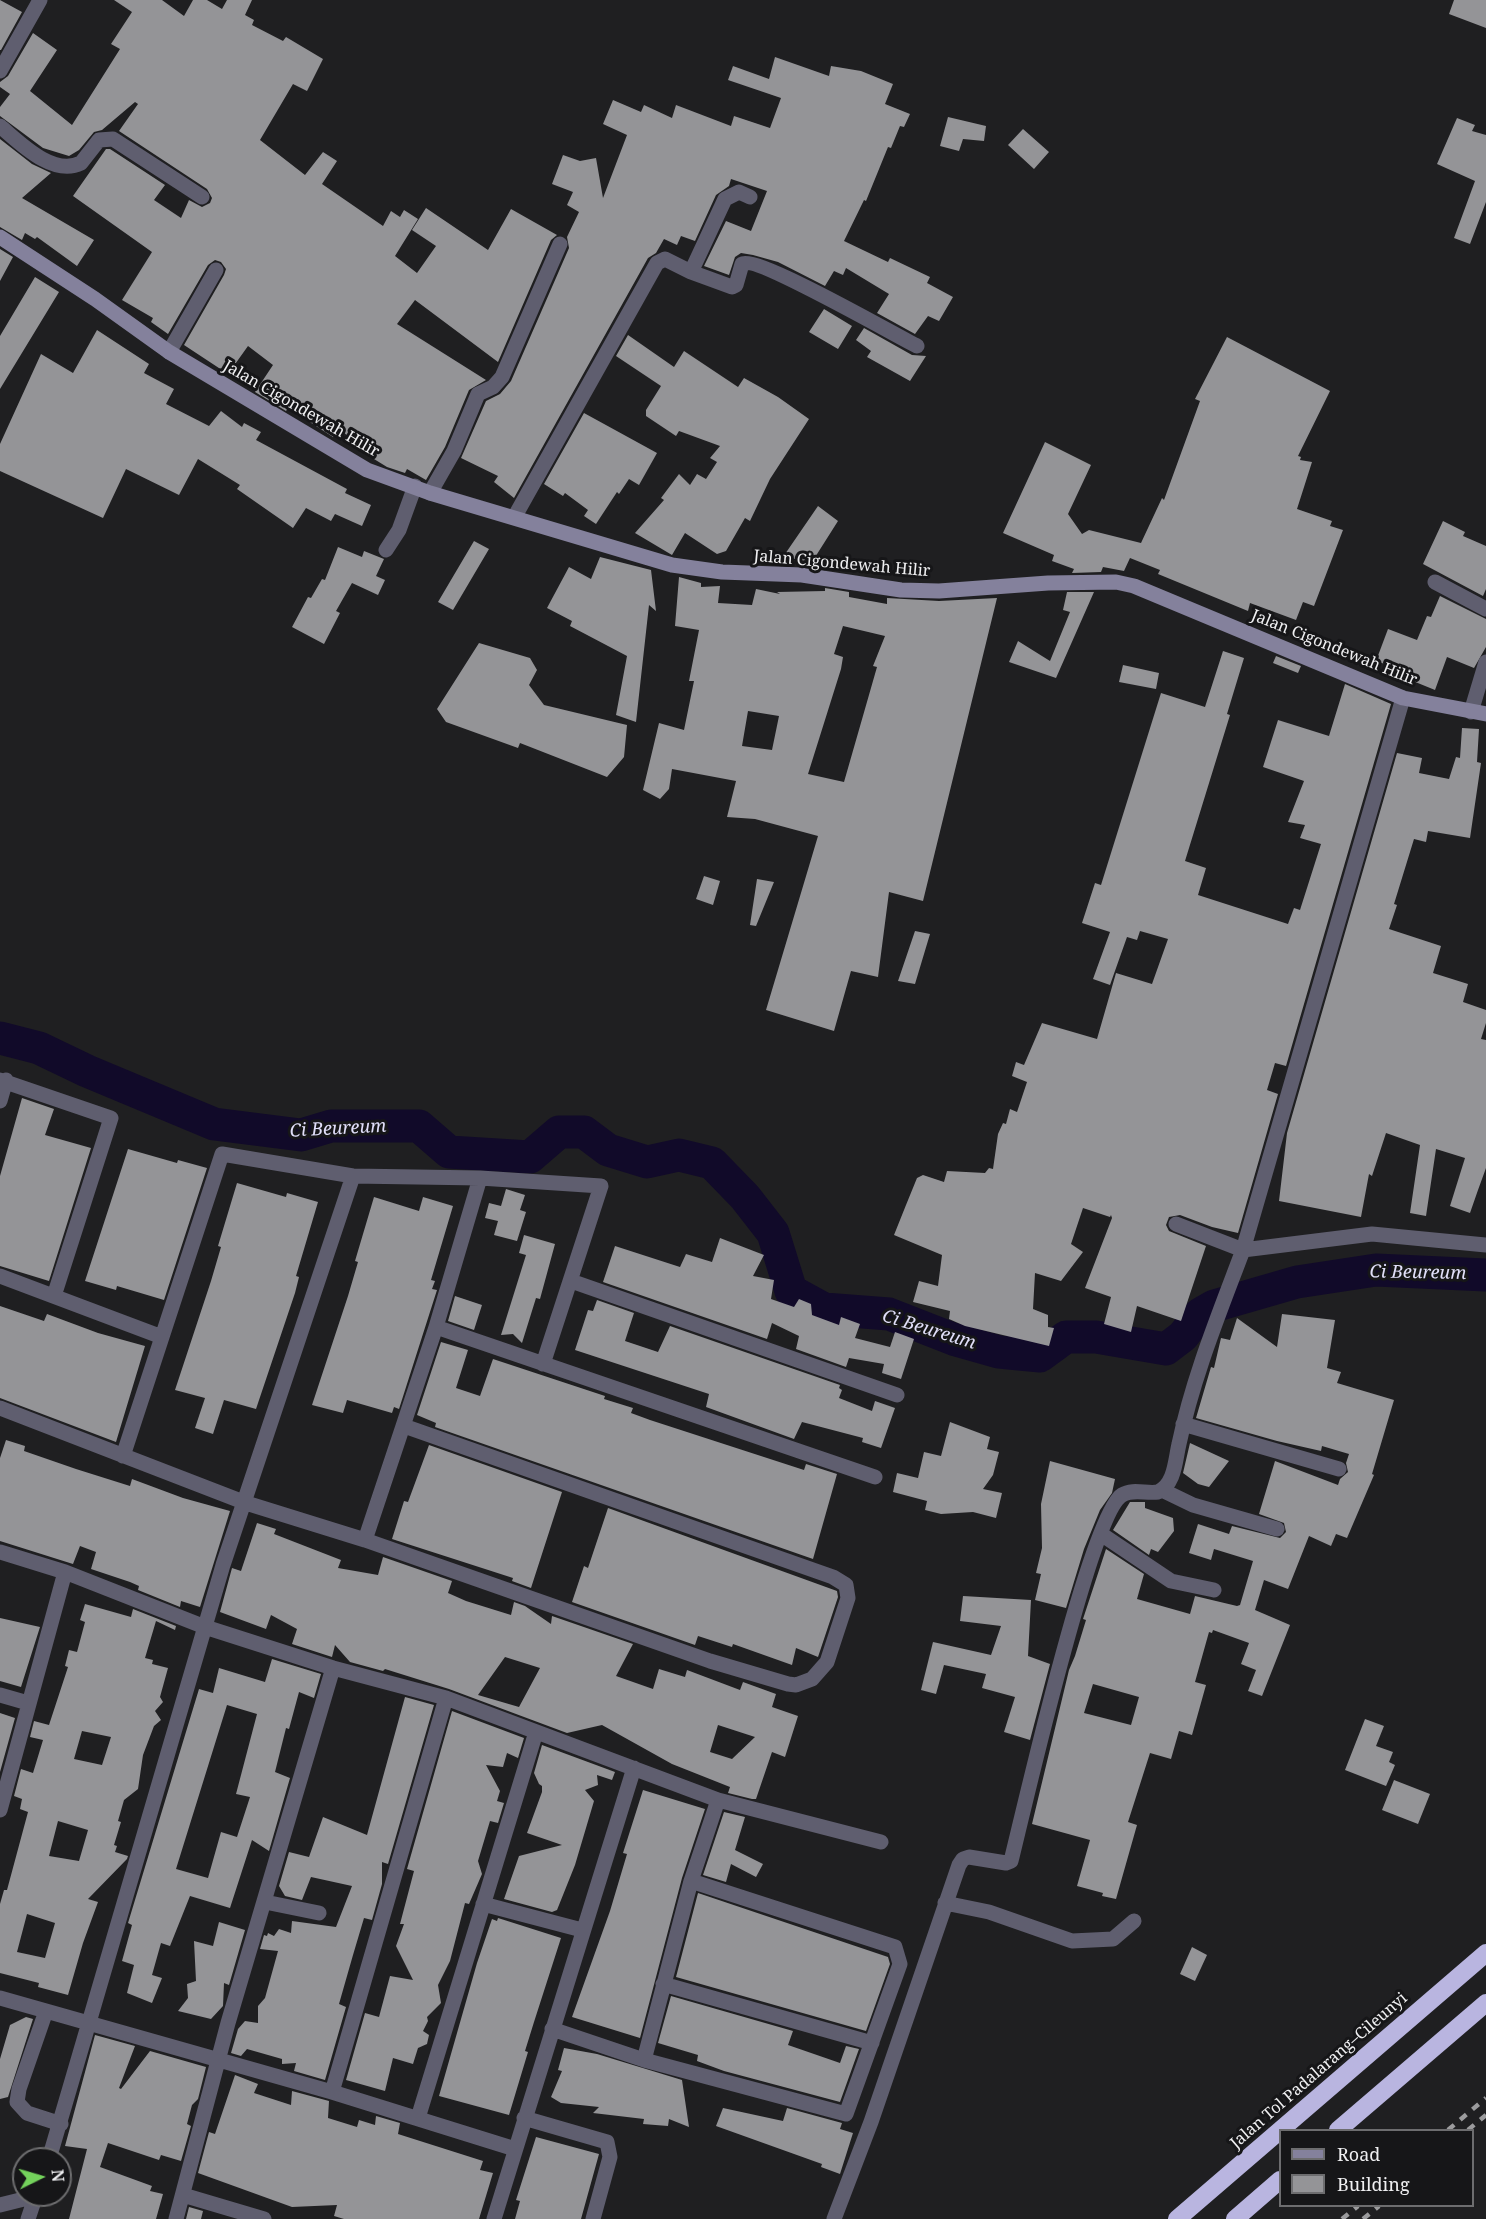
<!DOCTYPE html>
<html>
<head>
<meta charset="utf-8">
<style>
  body { margin:0 }
  #map { position:relative; width:1486px; height:2219px; overflow:hidden; background:#1f1f21; font-family:"Noto Serif",serif }
  canvas { display:block }
  .legend { position:absolute; left:1279px; top:2129px; width:195px; height:78px; box-sizing:border-box; background:#161618; border:2px solid #6d6d6f; margin:0; padding:8px 10px; list-style:none; font-size:18px; color:#efeff1 }
  .legend li { display:flex; align-items:center; gap:12px; height:30px }
  .legend b { width:30px; border:2px solid #6d6d6f }
  .north { position:absolute; left:12px; top:2147px; width:60px; height:60px; box-sizing:border-box; background:#161618; border:2px solid #6d6d6f; border-radius:50%; rotate:85deg; font-size:16px; font-weight:700; line-height:24px; text-align:center; color:#efeff1 }
  .north::after { content:''; display:block; margin:auto; width:21px; height:27px; background:#74d25c; clip-path:polygon(50% 0,100% 100%,50% 72%,0 100%) }
</style>
</head>
<body>
<div id="map">
<canvas width="1486" height="2219"></canvas>
<ul class="legend">
<li><b style="height:8px;background:#84819c"></b>Road</li>
<li><b style="height:16px;background:#949497"></b>Building</li>
</ul>
<div class="north">N</div>
</div>
<script>
const context = document.querySelector('canvas').getContext('2d');
context.lineJoin = 'round';
function strokePath(path, color, width, dash) { context.strokeStyle = color; context.lineWidth = width; context.lineCap = dash ? 'butt' : 'round'; context.setLineDash(dash || []); context.stroke(path); }
function paint(path, color) { context.fillStyle = color; context.fill(path, 'evenodd'); }
function drawText(font, color, halo, rows, align = 'center') {
  context.font = font + ' "Noto Serif",serif'; context.lineWidth = 6; context.setLineDash([]); context.textBaseline = 'middle'; context.strokeStyle = halo; context.fillStyle = color; for (const [text, x, y, turn = 0] of rows) {
    context.save(); context.translate(x, y); context.rotate((+turn || 0) * Math.PI / 180); context.textAlign = isNaN(turn) ? turn : align; if (halo) context.strokeText(text, 0, 0); context.fillText(text, 0, 0); context.restore();
  }
}
strokePath(new Path2D(`
  M0,1038l39,10 48,23 127,53 87,11 30,-9h88l30,26 81,5 29,-25h25l24,18 39,12 32,-7 33,8 33,34 28,36 18,58 33,18 65,5 64,25 46,13 41,4 26,-19h30l70,12 17,-13 17,-22 14,-8 83,-24 79,-12 110,5`), '#110a29', 33);
paint(new Path2D(`
  M0,0l22,12 -21,38h-1z
  M114,0h48l22,16 9,-16h14l15,9 5,-9h25l-7,15 9,5 -2,5 31,16 3,-4 37,22 -16,32 -14,-7 -33,56 45,35 18,-23 14,9 -15,23 61,42 8,-15 9,6 4,-7 14,9 -23,37 22,17 19,-27 -24,-16 14,-22 62,42 23,-41 46,26 -6,5 -53,122 -83,-62 -18,24 89,56 -17,10 -24,57 -19,33 -19,-11 -2,4 -18,-6 -26,-16 2,-3 -25,-20 -5,9 -45,-29 -2,3 -31,-19 18,-27 -25,-19 -20,28 -44,-29 40,-70 2,-6 -5,-7 -6,-2 -7,5 -40,69 -17,-12 2,-4 -31,-18 30,-48 -79,-56 33,-47h4l55,36 -11,15 27,18 8,-18 13,7 8,-4 2,-5 -5,-9 -88,-58 19,-27 -3,-2 -33,28 -8,2 -15,18 -10,6 -26,-8 -43,-32v-9l10,-13 -10,-7v-5l8,-6 25,-43 24,17 -27,41 42,34 48,-76 -9,-5 21,-32z
  M1454,0h32v28l-37,-14z
  M775,57l54,19 2,-10 30,5 32,13 -8,20 25,10 -6,13 -4,-1 -9,22 -3,-1 -22,54 -2,-1 -20,41 44,21 2,-4 40,19 -3,6 26,14 -14,24 -11,-5 -13,18 -38,-21 12,-19 -43,-26 -3,7 -9,-4 -9,15 -47,-24 -25,-7 -12,-2 -6,4 -6,18 -25,-9 22,-45 25,10 16,-40 -36,-12 -2,7 -13,9 -21,46 -14,-5 -4,9 -13,-6 -8,14 -8,5 -134,240 -20,-16 4,-6 -37,-18 25,-57 14,-7 11,-13 58,-133 -2,-11 12,-25 -12,-7 6,-13 -21,-8 11,-29 17,6 16,-3 7,40 24,-63 -24,-11 10,-24 28,12 3,-7 28,13 4,-13 55,21 3,-10 36,12 11,-30 -53,-18 5,-14 36,13z
  M948,117l38,9 -2,15 -21,-2 -4,12 -19,-5z
  M1457,118l18,7 -3,6 14,4v67l-16,42 -16,-6 21,-57 -38,-17z
  M1023,129l26,23 -15,17 -26,-24z
  M0,139l32,25 19,9 -29,25 72,42 -17,26 -40,-29 -2,2 -10,-6 -3,7 -22,-13z
  M0,249l13,8 -13,24z
  M35,277l24,15 -59,97v-53z
  M824,309l28,17 -14,23 -29,-17z
  M864,328l48,27 14,1 -16,25 -43,-24 4,-6 -15,-11z
  M97,330l52,34 -5,9 30,16 -8,15 43,22 12,-15 21,16 2,-4 17,9 -5,8 91,49 -2,4 26,12 -9,21 -27,-12 -4,7 -25,-13 -13,20 -56,-39 3,-4 -42,-26 -19,36 -53,-26 -23,49 -103,-47v-27l41,-90 32,19z
  M628,335l46,32 10,-16 54,36 6,-9 34,19 31,22 -39,60 -20,42 -5,-3 -19,33 -9,3 -32,-21 -13,22 -37,-22 29,-33 -3,-2 18,-24 11,11 7,-11 9,5 11,-17 -7,-4 10,-12 -41,-15 -3,5 -30,-20v-6l15,-24 -45,-30z
  M1227,337l103,54 -32,65 3,1 -1,3 12,2 -15,47 35,12 -2,5 13,4 -29,76 -11,-4 -7,18 -46,-17 -2,8 -90,-37 2,-4 -30,-12 -6,13 -21,-4 -2,5 -29,1 2,-4 -22,-8 2,-6 -51,-22 42,-91 46,23 -23,49 14,20 7,-4 52,13 21,-45 2,2 36,-99 -5,-2z
  M584,413l73,40 -18,32 -10,-6 -10,15 -2,-2 -21,32 -12,-8 4,-6 -23,-17 -2,3 -19,-12z
  M818,506l20,15 -26,41 -29,-5z
  M1443,521l22,11 -2,4 23,10v43l-3,7 -60,-32z
  M474,541l15,8 -36,61 -15,-8z
  M338,547l24,10 2,-6 20,8 -8,17 9,4 -7,15 -26,-12 -16,28 4,2 -16,31 -32,-17 16,-30 3,1 11,-19 3,1z
  M600,557l51,13 5,41 -7,-6 -13,117 -20,-7 11,-59 -57,-30 2,-5 -25,-13 22,-41 22,12z
  M679,577l22,6v4l19,-1 -2,17 34,2 4,-16 24,5 -3,-2 48,-1v-3l24,4v5l38,7v-6l52,3 58,-3 -74,303 -34,-9 -11,85 -27,-6 -17,60 -68,-21 52,-174 -63,-17 -28,-2 9,-36 -64,-12 -3,20 -9,10 -17,-9 16,-67 25,7 10,-49h-5l10,-51 -24,-4zM843,626l42,10 -12,30 4,1 -33,115 -36,-8 33,-105 2,-12 -9,-3zM748,711l31,5 -7,34 -30,-4z
  M1067,592h27l-38,86 -47,-16 9,-21 32,20 20,-49 -7,-2z
  M1440,596l46,23v28l-12,21 -27,-11 -12,33 -32,-13 2,-6 -29,-10 12,-32 29,11 10,-24 4,1z
  M479,643l51,15 7,12 -8,15 15,20 83,20 -3,32 -17,20 -87,-34 -2,5 -72,-26 -9,-13z
  M1223,651l21,7 -17,56 3,1 -45,146 21,7 -8,27 90,29 6,-16 6,2 21,-66 -21,-6 5,-13 -17,-3 16,-41 -41,-14 15,-47 51,16 16,-52 46,20 -105,362 -11,-3 -8,27 11,4 -40,139 -26,-6 -32,-12 -11,2 -3,8 3,6 37,15 -25,75 -44,-15 -6,26 -27,-8 7,-27 -26,-9 27,-70 -1,-3 -1,2 -27,-9 -12,36 12,8 -22,29 -26,-8 -2,36 15,6v12l6,1 -5,18 -84,-20 -16,-7 1,-8 -37,-9 6,-21 19,5 4,-31 -48,-20 12,-30 11,-27 6,-3 21,7 3,-11 38,2 4,-5 4,1 5,-35 5,-11 3,1 4,-15 7,3 10,-30 -15,-6 4,-14 8,3 18,-42 55,16 19,-66 36,11 16,-45 -28,-8 -3,9 -10,-3 -17,48 -17,-6 17,-47 -28,-9 13,-40 6,2 60,-192 44,14z
  M1276,656l25,10 -3,7 -25,-10z
  M1123,665l36,8 -3,16 -37,-7z
  M1462,728l17,1 -2,33 4,1 -11,75 -42,-7 -2,11 -12,-3 -20,65 3,1 -8,24 52,17 -8,27 35,11 -5,18 23,8v13l-5,16 5,1v128l-8,22 -8,23 -20,-7 15,-48 -29,-9 -10,67 -16,-3 10,-68 -34,-12 -14,43 -3,-2 -8,43 -82,-16 8,-68 110,-380 25,5 -3,15 30,6 7,-22 4,1z
  M704,876l16,5 -7,24 -17,-6z
  M757,879l17,3 -18,44 -6,-1z
  M915,931l15,3 -15,50 -17,-3z
  M22,1098l32,11 -9,26 46,13 -42,133 -49,-15v-90z
  M128,1149l49,14 1,-3 29,8 -43,132 -47,-14 -1,4 -31,-9z
  M237,1183l49,14 1,-4 31,9 -22,74 3,1 -4,16 -39,116 -32,-9 -11,34 -18,-6 10,-30 -30,-8 36,-109 10,-34 -3,-1z
  M506,1189l19,6 -5,15 6,2 -9,29 -23,-6 4,-14 -13,-3 4,-15 12,3z
  M374,1197l45,14 4,-14 30,9 -22,74 4,1 -3,8 5,1 -38,119 -5,-2 -2,6 -45,-13 -4,13 -31,-8 36,-109 10,-34 -3,-1z
  M524,1235l31,9 -15,55 -4,-1 -14,45 -9,-9 -12,1 25,-80 -7,-2z
  M720,1238l44,17 -11,21 21,4 -3,19 23,8 5,-8 12,5 1,11 27,10 2,-8 19,7 -5,14 35,9 5,-15 19,7 -13,40 -19,-6 2,-9 -35,-6 -3,9 -50,-18 3,-13 -27,-13 -5,16 -164,-57 12,-36 65,21 6,-13 26,8z
  M455,1296l27,9 -8,25 -26,-9z
  M597,1300l37,13 -9,28 33,11 12,-26 170,59 -1,3 3,2 -3,8 33,13 3,-10 20,7 -14,40 -19,-6 1,-4 -61,-16 -8,17 -88,-32 3,-13 -134,-44 13,-40 5,1z
  M0,1306l44,15 3,-7 51,19 47,13 -29,96 -116,-44z
  M1282,1314l53,6 -8,48 14,4 -4,11 57,17 -22,74 2,1 -27,63 -11,-4 -5,12 -22,-10 -21,53 -24,-9 -9,30 35,15 -28,71 -14,-5 8,-21 -15,-6 8,-21 -36,-13 -1,3 -3,-1 -14,50 11,3 -14,50 -13,-4 -8,28 -21,-6 -22,69 9,3 -21,74 -14,-3 1,-3 -26,-7 13,-46 -58,-16 37,-154 6,-14 11,-36 -3,-1 23,-70 38,25 -7,25 53,15 5,-18 42,10 3,-1 13,-44 -39,-12 -3,11 -22,-7 9,-29 31,10 3,-8 48,12 6,-6 -2,-9 -25,-9 16,-53 63,24 2,-6 8,-7 -2,-9 3,-9 -27,-8 -1,5 -44,-10 -81,-23 15,-51 3,1 7,-30 9,2 7,-22 40,29zM1093,1684l46,13 -8,28 -47,-12z
  M441,1342l27,8 -12,38 24,8 13,-37 112,37 -1,3 29,9 -2,5 19,7 154,50 2,-6 31,10 -24,85 -378,-132 1,-4 -19,-8z
  M950,1422l40,15 -3,12 12,3 -6,23 -10,14 19,4 -6,25 -23,-6 -32,2 -16,-4 2,-9 -34,-9 4,-19 21,5 6,-26 17,4z
  M6,1440l19,6 -1,5 52,18 54,17 2,-7 51,19 47,13 -30,96 -19,-6 -1,6 -42,-17 1,-4 -9,-4 -39,-13 5,-17 -16,-6 -7,18 -73,-23v-83z
  M1190,1443l39,18 -20,26 -11,-3 -15,-11z
  M429,1445l133,47 -31,96 -19,-7 1,-3 -121,-39 12,-38 4,1z
  M1050,1461l65,18 -3,14 -12,17 -16,39 -18,59 -31,-8 6,-26 -5,-1 6,-25 -1,-44z
  M1130,1502h15v6l28,10 1,13 -16,21 -7,-3 -2,6 -36,-25z
  M608,1508l229,83 1,6 -20,60 -22,-9 -4,17 -59,-21 -1,3 -34,-11 -3,9 -123,-43 12,-36 4,2z
  M257,1523l19,6 -2,5 67,26 -3,8 40,7 5,-18 69,24 -4,12 18,8 45,14 3,-13 11,4 26,18 1,-8 81,28 -17,32 37,13 6,-20 26,8 2,-7 53,20 3,-8 33,12 -4,13 26,9 -13,41 -13,-5 -16,47h-4l-24,-6 2,-6 -58,-23 -70,-39 -35,8 -118,-44 -64,-20 -2,2 -33,-9 -15,-17 -3,12 -40,-13 5,-15 -26,-14 -5,14 -46,-17 12,-44 9,3zM505,1657l35,11 -21,39 -41,-12zM718,1725l37,12 -23,22 -22,-7z
  M963,1596l68,4 -3,56 22,8 -20,76 -26,-8 11,-35 -33,-9 4,-14 -42,-9 -8,29 -15,-4 12,-48 58,13 10,-29 -41,-5z
  M85,1604l46,13 2,-8 43,17 -1,4 -19,-9 -11,37 8,2 -1,4 16,4 -8,29 3,5 -8,9 6,9 -7,6 -11,29 -5,34 -14,11 -6,21 3,1 -7,23 3,1 -2,6 13,4 -1,3 -39,40 10,3 -15,41 -15,52 -30,-8 1,-4 -39,-10v-69l4,-14h3l21,-78 -8,-3 2,-10 -8,-3 7,-27 12,4 10,-33 -13,-3 4,-16 15,4 19,-58 -3,-1 4,-16 8,2 8,-30 -5,-2zM82,1731l29,6 -9,28 -28,-6zM58,1821l30,9 -9,31 -30,-5zM27,1914l28,9 -10,35 -28,-6z
  M0,1618l40,9 -19,60 -21,-6z
  M272,1659l49,15 -7,24 -15,-6 -10,37 -3,-1 -11,44 15,6 -21,73 -17,-11 -22,68 -40,-12 -20,50 -9,-3 -9,32 10,3 -10,25 -25,-10 7,-28 -12,-4 10,-36 -4,-2 71,-234 14,4 6,-25 46,14zM227,1705l30,9 -21,80 14,3 -13,40 -16,-5 -13,46 -32,-9z
  M405,1697l29,8 -46,159 -6,-2v22l-10,36 -8,-2 -11,37 -14,49 7,3 -21,73 -31,-9 2,-8 -14,1v-5l-35,-10 -6,7 -10,-3 7,-24 7,-8 13,2v-17l7,-8 13,-47 -18,-2 4,-14 3,1 1,-3 6,3 5,-7 12,4 1,-12 44,6 16,-41 -41,-9 -9,23 -17,-4 -6,-10 10,-34 20,5 14,-40 44,18z
  M452,1711l72,27 -6,20 -11,-5 -4,14 -17,-2 14,26 -3,10 7,2 -6,20 -8,-2 -12,40 4,13 -13,30 -4,-1 -15,58 -12,24 3,18 -14,14 1,4 -5,10 6,4 -2,9 -9,4 -5,16 -20,-6 -8,33 -39,-11 19,-67 14,4 11,-41 23,4 -17,-34 8,-22h-4l14,-53 -7,-2z
  M0,1713l15,5 -15,54z
  M1365,1719l19,7 -8,20 17,6 -4,10 6,3 -9,21 -41,-16z
  M542,1745l73,27 -3,8 -15,-5 1,10 -13,5 9,11 -19,64 -18,45 -5,2 -48,-13 15,-43 43,-11 -35,-12 15,-41v-6l-3,-2 -5,-11z
  M1394,1780l36,14 -12,30 -36,-14z
  M643,1790l62,19 -23,69 -42,160 -68,-21 38,-106 17,-57 -4,-1z
  M724,1812l21,5 -10,33 28,14 -7,13 -25,-13 -5,18 -23,-7z
  M698,1893l190,64 2,7 -24,67 -190,-54z
  M498,1918l63,20 -27,84 -9,29 3,1 -19,63 -70,-19 38,-133 15,-44 5,2z
  M219,1922l26,8 -16,55 -5,-2 -1,23 -12,13 -33,-8 10,-13 -1,-14 9,-3 -2,-40 19,5z
  M1192,1947l15,8 -12,26 -15,-7z
  M671,1996l122,35 -5,14 52,18 6,-17 13,3 -19,53 -116,-31 -27,-10 1,-6 -40,-12z
  M26,2017l7,2 -25,78 -8,2v-40l10,-34z
  M95,2035l40,11 -16,42 2,1 29,-38 56,16 -8,32 -6,6 -5,19 4,2 -10,35 -20,-6 -2,5 -51,-17 -8,24 52,19 -2,5 13,3 -7,25h-87l18,-70 -22,-3z
  M564,2048l33,6 85,26 7,47 -20,-8 -1,7 -25,-2 1,-5 -51,-6 6,-6 -38,-4 -10,-6 11,-26 -4,-1z
  M235,2075l23,9 -4,9 37,12 1,-14 37,10 -1,17 29,9 2,-7 16,5 1,-9 24,7 -2,11 85,27 -3,9 13,3 -14,46h-135l-10,-3 3,-11 -45,2 -94,-34 11,-41 6,2z
  M723,2108l60,13 4,-13 55,15 -2,6 13,4 -13,41 -19,-7 1,-3 -106,-38z
  M536,2137l63,17 -18,65h-66l5,-18 -4,-1z
  M189,2207l14,4 -2,8h-15z`), '#949497');
strokePath(new Path2D(`
  M0,71l40,-71
  M0,126c20,17 53,51 81,37l18,-23 14,-1 89,58
  M691,272l41,15 4,-2 6,-21c14,-9 153,71 175,82
  M169,352l47,-82
  M430,493l24,-42 24,-57 15,-7 9,-10 58,-133
  M515,516l142,-253 8,-4 26,13 34,-73 14,-7 11,5
  M386,550l13,-20 16,-44
  M1435,582l51,27
  M1471,712l15,-50
  M0,1080l111,38 -57,178
  M0,1101l6,-21
  M1176,1224l67,26 129,-16 114,11
  M0,1276l162,61
  M571,1281l326,114
  M436,1327l439,150
  M0,1408l246,95 119,37 345,121 78,23 8,1 16,-6 15,-17 21,-64 -2,-13 -13,-8 -429,-151
  M1183,1424l156,45
  M123,1456l99,-302 131,22 127,2 121,8 -58,178
  M1162,1490l31,15 84,24
  M1101,1534l70,47 43,9
  M365,1540l71,-213 44,-149
  M0,1552l65,20 140,55 128,41 113,30 272,102 163,42
  M0,1695l28,8
  M0,1810l65,-238
  M265,1902l54,11
  M945,1903l44,9 83,29 41,-2 21,-18
  M483,1904l99,26
  M663,1984l209,59
  M0,1998l332,94 183,57
  M46,2011l-27,78 -2,13 10,11 34,11
  M552,2029l92,31 202,54 54,-150 -5,-17 -204,-66
  M644,2060l47,-179 27,-81
  M332,2092l114,-394
  M418,2118l118,-386
  M524,2118l83,24 3,15 -17,62
  M49,2159l174,-594 130,-389
  M183,2195l81,24
  M0,2205l36,-9
  M28,2219l8,-24
  M176,2219l52,-196 105,-355
  M494,2219l140,-451
  M834,2219l37,-97 88,-257 4,-6 6,-2 37,6 5,-2c13,-52 80,-347 111,-366 11,-7 24,-1 36,-3 17,-8 17,-31 21,-48 14,-67 40,-130 64,-194l160,-552`), '#5f5e6f', 15);
strokePath(new Path2D(`
  M0,237l95,62 74,53 198,118 63,23 242,72 50,7 80,3 99,15 38,1 109,-8 68,-1 18,4 269,112 83,16`), '#84819c', 15);
strokePath(new Path2D(`
  M1338,2130l148,-127
  M1177,2219l309,-266
  M1235,2219l45,-39`), '#b9b5e0', 18);
strokePath(new Path2D(`
  M1448,2130l38,-32
  M1468,2130l18,-15
  M1342,2219l16,-13
  M1363,2219l16,-13`), '#9b9b9d', 4.5, [8, 8]);
drawText('16px', '#efeff1', '#161618', [
  ["Jalan Cigondewah Hilir",301,409,30],
  ["Jalan Cigondewah Hilir",842,564,5],
  ["Jalan Cigondewah Hilir",1334,648,22],
  ["Jalan Tol Padalarang–Cileunyi",1319,2071,-41]
]);
drawText('italic 18px', '#e1dff9', '#161618', [
  ["Ci Beureum",338,1129,-3],
  ["Ci Beureum",1418,1273,1],
  ["Ci Beureum",929,1330,17]
]);
</script>
</body>
</html>
